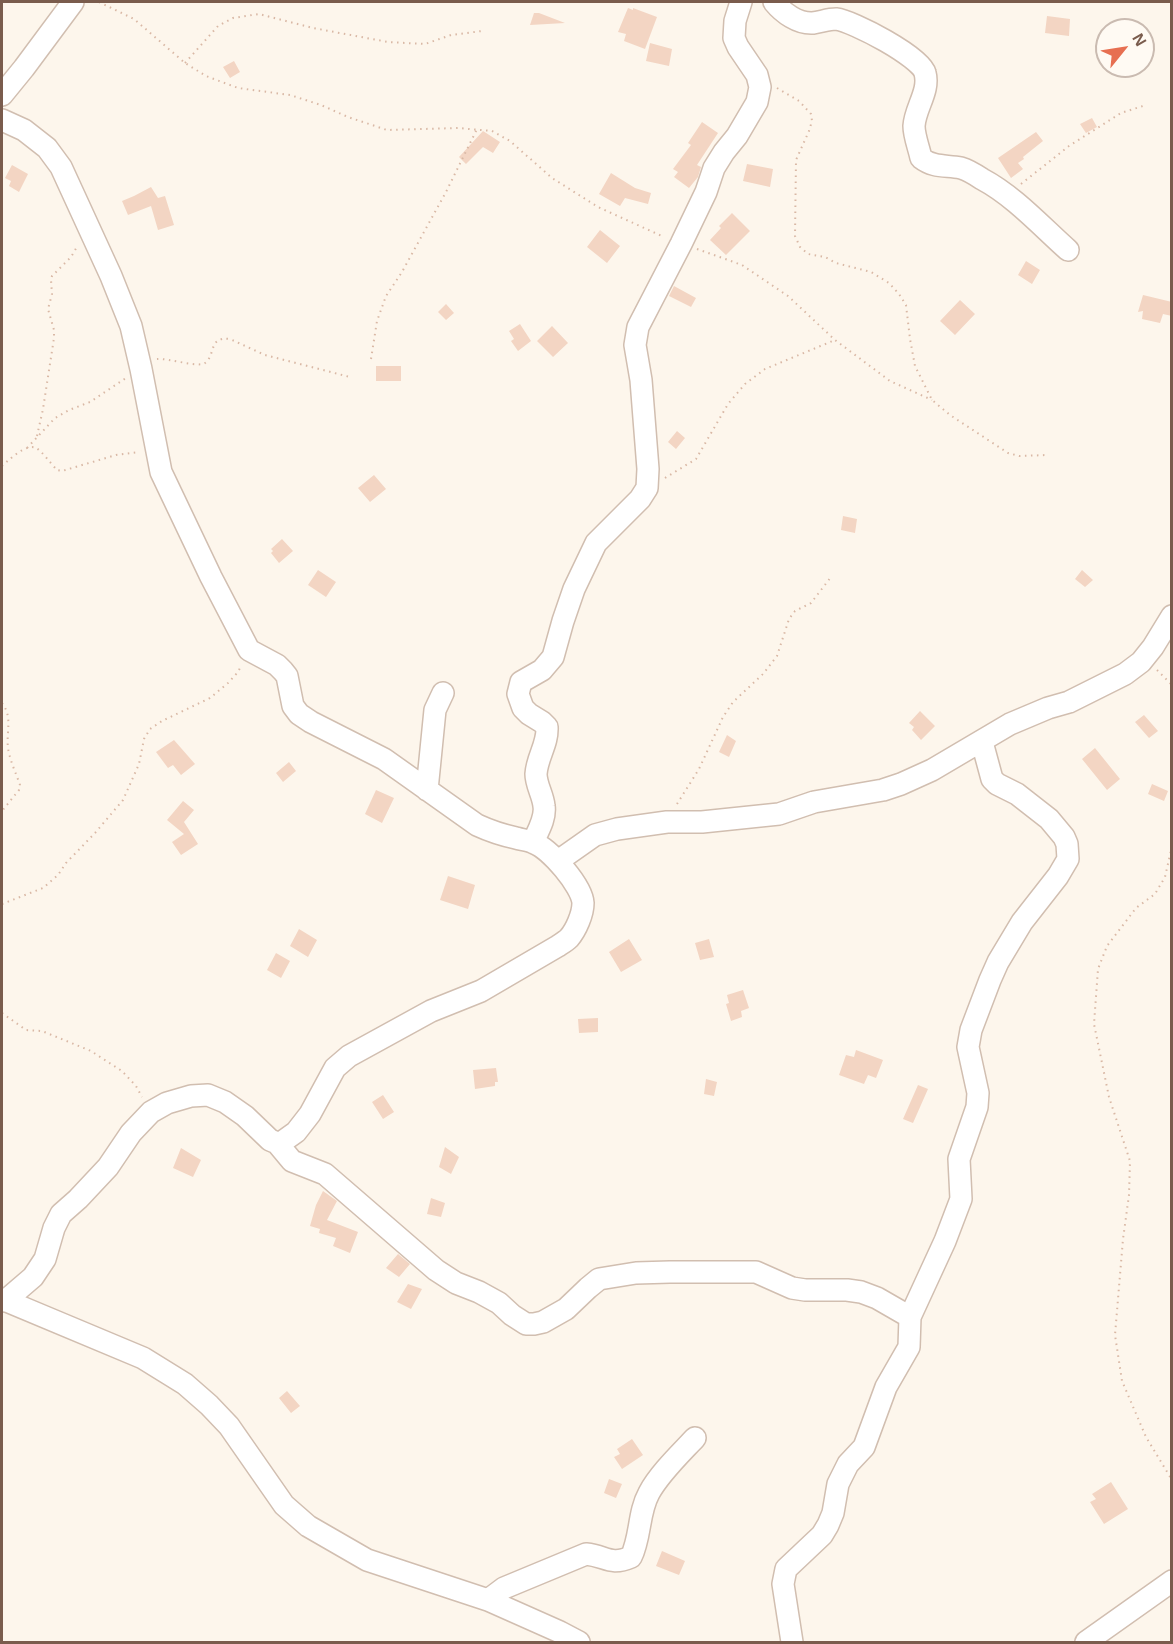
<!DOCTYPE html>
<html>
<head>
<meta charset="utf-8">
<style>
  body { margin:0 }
  #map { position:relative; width:1173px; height:1644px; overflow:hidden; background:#fdf6ec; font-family:Helvetica,sans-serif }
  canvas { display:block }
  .frame { position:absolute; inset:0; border:3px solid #7a5c4d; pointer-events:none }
  .north { position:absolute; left:1095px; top:18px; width:60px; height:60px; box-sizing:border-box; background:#fffaf3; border:2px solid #cabbb1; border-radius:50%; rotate:60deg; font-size:16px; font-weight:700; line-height:24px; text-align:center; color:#7a5c4d }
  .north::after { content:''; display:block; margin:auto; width:21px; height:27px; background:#e76f51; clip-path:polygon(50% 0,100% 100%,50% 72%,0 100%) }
</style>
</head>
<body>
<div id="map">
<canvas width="1173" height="1644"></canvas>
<div class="frame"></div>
<div class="north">N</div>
</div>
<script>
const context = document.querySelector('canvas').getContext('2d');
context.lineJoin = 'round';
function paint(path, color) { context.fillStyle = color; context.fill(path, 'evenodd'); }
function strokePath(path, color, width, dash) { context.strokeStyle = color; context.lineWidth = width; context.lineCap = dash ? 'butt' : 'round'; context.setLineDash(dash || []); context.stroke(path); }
paint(new Path2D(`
  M628,8l5,2v-2l24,9 -12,32 -21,-8 2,-7 -8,-2z
  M534,13h5l26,10 -35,2z
  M1047,16l23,3 -1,17 -24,-3z
  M650,43l22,6 -3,17 -23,-5z
  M234,61l6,11 -10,6 -7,-11z
  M1092,118l5,9 -11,6 -6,-9z
  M702,122l16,11 -21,32 4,2 -3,10 -9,11 -15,-11 4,-5 -5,-3 18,-24 -3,-2z
  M483,131l17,11 -7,11 -10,-6 -17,17 -7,-7z
  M1036,132l7,9 -20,16 1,2 -6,4 5,6 -12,9 -13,-20z
  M747,164l26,5 -3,18 -27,-6z
  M12,165l16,9 -9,18 -10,-6 2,-5 -6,-3z
  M611,173l24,15 16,5 -3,11 -23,-6 -5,8 -21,-12z
  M151,187l7,11 7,-2 9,29 -16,5 -7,-24 -23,9 -6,-14 12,-5z
  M732,213l18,18 -24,24 -16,-15 11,-12 -2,-2z
  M600,230l20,16 -13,17 -20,-16z
  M1026,261l14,9 -8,14 -14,-9z
  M674,286l22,12 -5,9 -22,-11z
  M1143,295l29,7v14l-9,-2 -3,9 -18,-4 1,-8 -5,1z
  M960,300l15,14 -20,21 -15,-14z
  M446,304l8,9 -8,7 -8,-8z
  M520,324l11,17 -13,10 -7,-10 3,-2 -5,-8z
  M552,326l16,17 -15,14 -16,-16z
  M376,366h25v15h-25z
  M677,431l8,7 -9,11 -8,-7z
  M374,475l12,14 -16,13 -12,-14z
  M843,516l14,3 -2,14 -14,-3z
  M282,539l11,12 -14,12 -8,-10 2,-2 -2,-2z
  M318,570l18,12 -10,15 -18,-12z
  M1082,570l11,10 -8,7 -10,-8z
  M920,711l15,15 -14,14 -9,-10 2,-3 -5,-4z
  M1144,715l14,16 -9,7 -14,-16z
  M727,735l9,6 -7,16 -10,-5z
  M174,740l21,24 -14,11 -8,-10 -5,3 -12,-16z
  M1095,748l25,31 -13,11 -25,-31z
  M289,762l7,9 -13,11 -7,-9z
  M1152,784l16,7 -4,10 -16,-7z
  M376,790l18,8 -12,25 -17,-9z
  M183,801l11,9 -10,12 14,22 -17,11 -9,-13 12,-8 -17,-14z
  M448,876l27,9 -7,24 -28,-9z
  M299,929l18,11 -9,17 -18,-11z
  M629,939l13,21 -21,12 -12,-20z
  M709,939l5,18 -14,3 -5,-17z
  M276,953l14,8 -9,17 -14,-8z
  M743,990l6,18 -8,3 1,6 -11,4 -5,-17 3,-1 -2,-8z
  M598,1018v14l-19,1 -1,-14z
  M856,1050l27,10 -7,18 -8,-3 -4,9 -25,-9 7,-20 8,2z
  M496,1068l2,14h-3v4l-20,3 -2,-19z
  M706,1079l11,3 -3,14 -10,-2z
  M918,1085l10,4 -15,34 -10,-4z
  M383,1095l11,17 -11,7 -11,-17z
  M445,1147l14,10 -8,17 -12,-7z
  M181,1148l20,12 -8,17 -20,-9z
  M323,1191l14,10 -10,19 31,12 -8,21 -17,-7 3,-8 -17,-5 1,-4 -10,-3 6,-21z
  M431,1198l14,5 -4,14 -14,-3z
  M398,1254l12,10 -11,13 -13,-9z
  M408,1284l14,5 -11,20 -14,-7z
  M287,1391l13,15 -9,7 -12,-15z
  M632,1439l11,16 -21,14 -8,-12 6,-3 -3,-5z
  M609,1479l13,5 -6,14 -12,-5z
  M1111,1482l17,27 -24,15 -14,-22 6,-3 -4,-5z
  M662,1551l23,10 -6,14 -23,-9z`), '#f3d5c3');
const minor = new Path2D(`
  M774,2c9,11 24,22 39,21 8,-1 15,-4 23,-4 17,2 85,38 89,54 5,18 -10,35 -11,53 0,10 5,22 7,32 13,10 25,7 40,10 7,2 15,7 21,11 32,17 59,47 86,71
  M2,95l22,-27 49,-66
  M2,120l22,10 23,18 14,19 50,109 20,50 10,43 20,103 50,105 38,73 28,15 6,6 4,5 6,30 6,8 12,8 73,37 93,66c13,6 25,10 39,13 6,2 13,2 18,5 16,6 48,43 49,60 0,11 -7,27 -14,35 -3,3 -8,6 -11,8l-77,45 -50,20 -82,45 -14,12 -25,46 -14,18 -14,10 -5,1 -7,-3 -25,-24 -20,-14 -17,-7 -17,1 -24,7 -16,9 -20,21 -23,34 -30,32 -17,15 -7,14 -9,31 -12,18 -28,24
  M427,790l8,-80 8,-17
  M533,842c5,-11 13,-24 11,-36 -1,-11 -8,-21 -8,-32 1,-17 12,-30 11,-47l-5,-5 -13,-8 -6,-6 -5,-14 3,-12 21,-12 11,-13 10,-36 11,-32 22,-46 44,-44 7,-11 1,-19 -7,-89 -6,-35 3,-18 43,-83 25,-52 8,-24 10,-16 13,-16 20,-34 3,-15 -3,-12 -19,-28 -4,-9 1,-17 6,-19
  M558,861l37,-26 22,-6 50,-7h35l77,-8 35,-12 69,-12 18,-6 31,-14 78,-46 38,-16 21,-6 56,-28 16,-12 12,-15 19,-31
  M277,1143l15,18 33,13 111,96 20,13 23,9 20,11 13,12 14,9h8l9,-2 23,-13 22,-21 11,-9 37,-6 34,-1h86l36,16 13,2h42l14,2 16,6 33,19
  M2,1299l141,59 42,26 24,21 20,21 55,79 24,21 59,34 121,40 72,32 19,10
  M488,1600l16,-12 82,-34c20,2 24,12 45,3 10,-20 7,-44 18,-64 10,-19 31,-39 46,-55
  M792,1642l-9,-58 3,-15 36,-34 6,-10 5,-12 5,-29 10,-20 16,-17 22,-60 23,-40 1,-30 35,-76 16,-42 -2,-40 18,-52 1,-14 -10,-46 3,-17 19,-50 8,-18 24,-40 36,-46 10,-17 -1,-15 -3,-7 -15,-18 -32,-25 -20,-10 -5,-5 -10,-37
  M1086,1642l86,-61`);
strokePath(minor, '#d1beb0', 24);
strokePath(new Path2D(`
  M99,2l35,17 51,44 21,13 32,12 52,7 31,10 27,12 39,13 71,-2 34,3 18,10 42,37 46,29 66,30
  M185,63l33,-37 15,-8 26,-4 54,14 75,14 37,2 26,-9 31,-4
  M777,88l22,13 12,13 1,7 -3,10 -13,29 -1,76 5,11 8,7 17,3 11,6 35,9 18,11 10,11 7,11 4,34 5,27 17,34 18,15 58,38 11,3 29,-1
  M1021,184l48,-38 52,-33 25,-8
  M697,249l45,16 46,31 47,44 55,41 42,19
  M157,359c11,-1 42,9 48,4 11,-8 3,-27 25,-24l35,16 85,22
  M371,359l6,-38 9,-25 16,-24 44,-80 31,-63
  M37,436l6,-27 11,-71v-8l-6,-21 4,-15 -1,-14 1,-4 19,-19 7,-12
  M27,448l28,-30 14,-8 21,-8 36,-24
  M2,466c7,-6 24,-23 34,-18 6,3 15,16 21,22l5,1 54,-16 23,-3
  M665,478l31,-19 32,-55 17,-20 20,-15 70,-29
  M1157,670l15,15
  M2,703c11,14 4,29 6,45 2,13 8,25 12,37l-1,5 -17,21
  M677,804l22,-35 24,-52 10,-15 30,-28 14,-18 12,-37 6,-8 16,-8 20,-26
  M1172,846l-7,31 -10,17 -19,14 -29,38 -9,23 -4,55 15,73 21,64 -1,34 -6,44 -8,96 7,46 24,56 26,43
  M2,904l41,-16 15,-13 8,-12 29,-30 28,-33 16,-36 5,-25 6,-10 12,-8 48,-23 18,-15 10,-11 3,-6
  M2,1013l24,17 16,1 49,20 31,20 14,15 6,11`), '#d9b8a5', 2, [1.5, 4.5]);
strokePath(minor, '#fff', 21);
</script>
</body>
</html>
